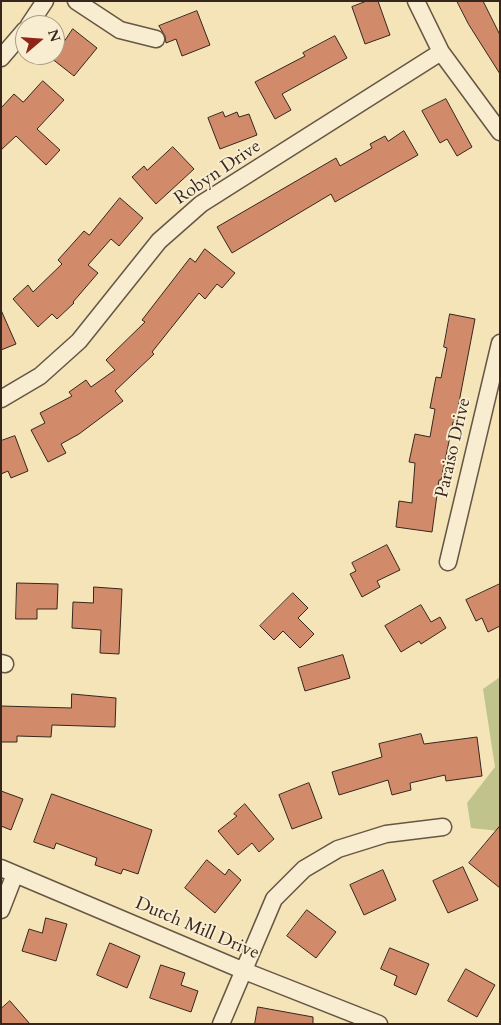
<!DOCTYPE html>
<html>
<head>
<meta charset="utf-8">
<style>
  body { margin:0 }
  #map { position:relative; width:501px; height:1025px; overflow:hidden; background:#f5e4b8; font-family:Cardo,serif }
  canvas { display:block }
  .frame { position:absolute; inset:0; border:2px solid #36261d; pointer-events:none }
  .north { position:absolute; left:15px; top:15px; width:50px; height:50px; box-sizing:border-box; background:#f8edd1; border:1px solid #aa9d89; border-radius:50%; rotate:72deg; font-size:14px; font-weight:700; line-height:20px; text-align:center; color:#36261d }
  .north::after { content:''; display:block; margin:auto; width:18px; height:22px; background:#8f2418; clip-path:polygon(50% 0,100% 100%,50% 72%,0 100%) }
</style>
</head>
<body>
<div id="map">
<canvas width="501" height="1025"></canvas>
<div class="frame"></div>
<div class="north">N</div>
</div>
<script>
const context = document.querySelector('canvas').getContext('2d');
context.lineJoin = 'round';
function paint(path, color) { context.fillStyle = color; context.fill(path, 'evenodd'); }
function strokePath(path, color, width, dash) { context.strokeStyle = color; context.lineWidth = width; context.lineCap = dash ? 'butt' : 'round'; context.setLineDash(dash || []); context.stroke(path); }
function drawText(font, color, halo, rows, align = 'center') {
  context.font = font + ' Cardo,serif'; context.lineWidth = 4; context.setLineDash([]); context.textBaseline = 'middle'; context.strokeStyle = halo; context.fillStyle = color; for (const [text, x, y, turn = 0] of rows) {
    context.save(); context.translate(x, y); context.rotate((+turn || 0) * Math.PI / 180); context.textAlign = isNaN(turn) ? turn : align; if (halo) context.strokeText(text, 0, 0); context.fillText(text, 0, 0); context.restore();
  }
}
paint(new Path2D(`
  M500,677v154l-29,-3 -4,-25 28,-36 -12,-78z`), '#c0c38b');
const building = new Path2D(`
  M367,1h11l12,34 -25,9 -13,-37z
  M457,1h26l17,34v39l-31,-49z
  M197,11l13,34 -28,11 -6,-17 -10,4 -1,-7 -6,-10z
  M73,29l24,19 -23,28 -23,-18 4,-3z
  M335,36l12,22 -65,36 9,16 -16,9 -20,-37 50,-26 -2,-3z
  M43,81l21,19 -27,29 23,21 -14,15 -30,-29 -15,14v-42l13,-14 9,8z
  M446,99l26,48 -15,9 -10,-17 -7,4 -18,-32z
  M223,112l2,5 12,-5 2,5 10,-3 8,21 -37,14 -12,-31z
  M404,131l14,24 -83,47 -4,-8 -99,59 -15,-26 119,-69 4,8 32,-18 -2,-4 15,-8 3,5z
  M173,147l21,22 -38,35 -24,-27 12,-11 3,4z
  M120,198l23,20 -24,28 -8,-7 -23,26 10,8 -25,29 1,1 -17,16 -5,-5 -14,13 -25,-28 15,-14 5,7 29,-28 -4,-4 26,-29 5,4z
  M205,249l30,24 -13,15 -5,-4 -12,15 -6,-6 -47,59 2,2 -39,37 8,10 -44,33 -18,10 5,9 -18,9 -17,-32 14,-7 -5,-10 32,-17 -3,-4 17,-12 5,7 24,-17 -9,-10 39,-38 -3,-2 48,-62 5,4z
  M1,310l15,34 -15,6z
  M450,314l25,5 -20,104 -2,-1 -12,58h-2l-7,52 -36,-5 3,-26 13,2 3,-40 -6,-1 6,-28 15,3 5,-28 -5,-1 6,-31 5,1 6,-30 -3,-1z
  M15,436l13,35 -17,7 -3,-7 -7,3v-33z
  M387,545l13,25 -23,11 3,6 -18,10 -12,-23 6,-3 -4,-8z
  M17,583l41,1 -1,25h-20v10h-21z
  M500,584v42l-12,6 -6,-14 -6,3 -10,-21z
  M94,587l28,2 -3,65 -19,-1 1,-23 -29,-2 1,-26 20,1z
  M293,593l15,15 -10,10 16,16 -14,14 -17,-17 -9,9 -14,-14z
  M421,605l10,17 9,-5 6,11 -25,16 -2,-3 -18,11 -16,-26z
  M343,655l7,23 -45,13 -7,-23z
  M72,694l44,4 -1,29 -63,-2 -1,12 -34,-1v6h-16v-36l70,2z
  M421,734l3,10 53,-7 5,39 -36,5 -1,-6 -35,8 1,7 -19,5 -4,-15 -49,15 -7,-23 50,-15 -3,-13z
  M309,783l13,35 -30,11 -13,-34z
  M1,791l22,8 -12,31 -10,-4z
  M52,794l100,36 -14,44 -15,-5 -2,5 -26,-9 2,-7 -41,-15 -2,6 -20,-7z
  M245,804l29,35 -15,13 -7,-9 -14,12 -20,-24 19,-15 -3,-2z
  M500,826v62l-31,-25z
  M207,860l18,15 4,-6 12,11 -26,33 -30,-25z
  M463,867l15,33 -30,13 -15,-32z
  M383,870l13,30 -32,15 -14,-30z
  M307,910l29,22 -20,26 -29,-22z
  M46,918l21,6 -11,37 -34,-10 7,-22 13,4z
  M110,943l30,13 -13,32 -30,-13z
  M390,948l39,16 -13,31 -22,-10 3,-9 -16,-7z
  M161,965l24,8 -4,12 17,6 -7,21 -41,-14z
  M466,969l29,16 -18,32 -29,-16z
  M10,1001l20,23h-29v-15z
  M258,1007l55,10v7h-58z`);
paint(building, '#d18b6b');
strokePath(building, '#36261d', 1);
const minor = new Path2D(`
  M76,1l44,29 36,9
  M416,1l25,51 59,80
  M29,25l16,-24
  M1,58l24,-28
  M1,399l39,-23 39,-35 80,-100 42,-37 240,-152
  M448,562l52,-219
  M1,663l4,1
  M1,868l241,102 137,54
  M1,910l14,-36
  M221,1024l53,-125 30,-30 34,-20 48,-15 57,-7`);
strokePath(minor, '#665644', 19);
strokePath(minor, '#f8edd1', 16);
drawText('18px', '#36261d', '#f8edd1', [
  ["Robyn Drive",218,173,-34],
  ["Paraiso Drive",454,448,-77],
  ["Dutch Mill Drive",197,929,23]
]);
</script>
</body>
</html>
